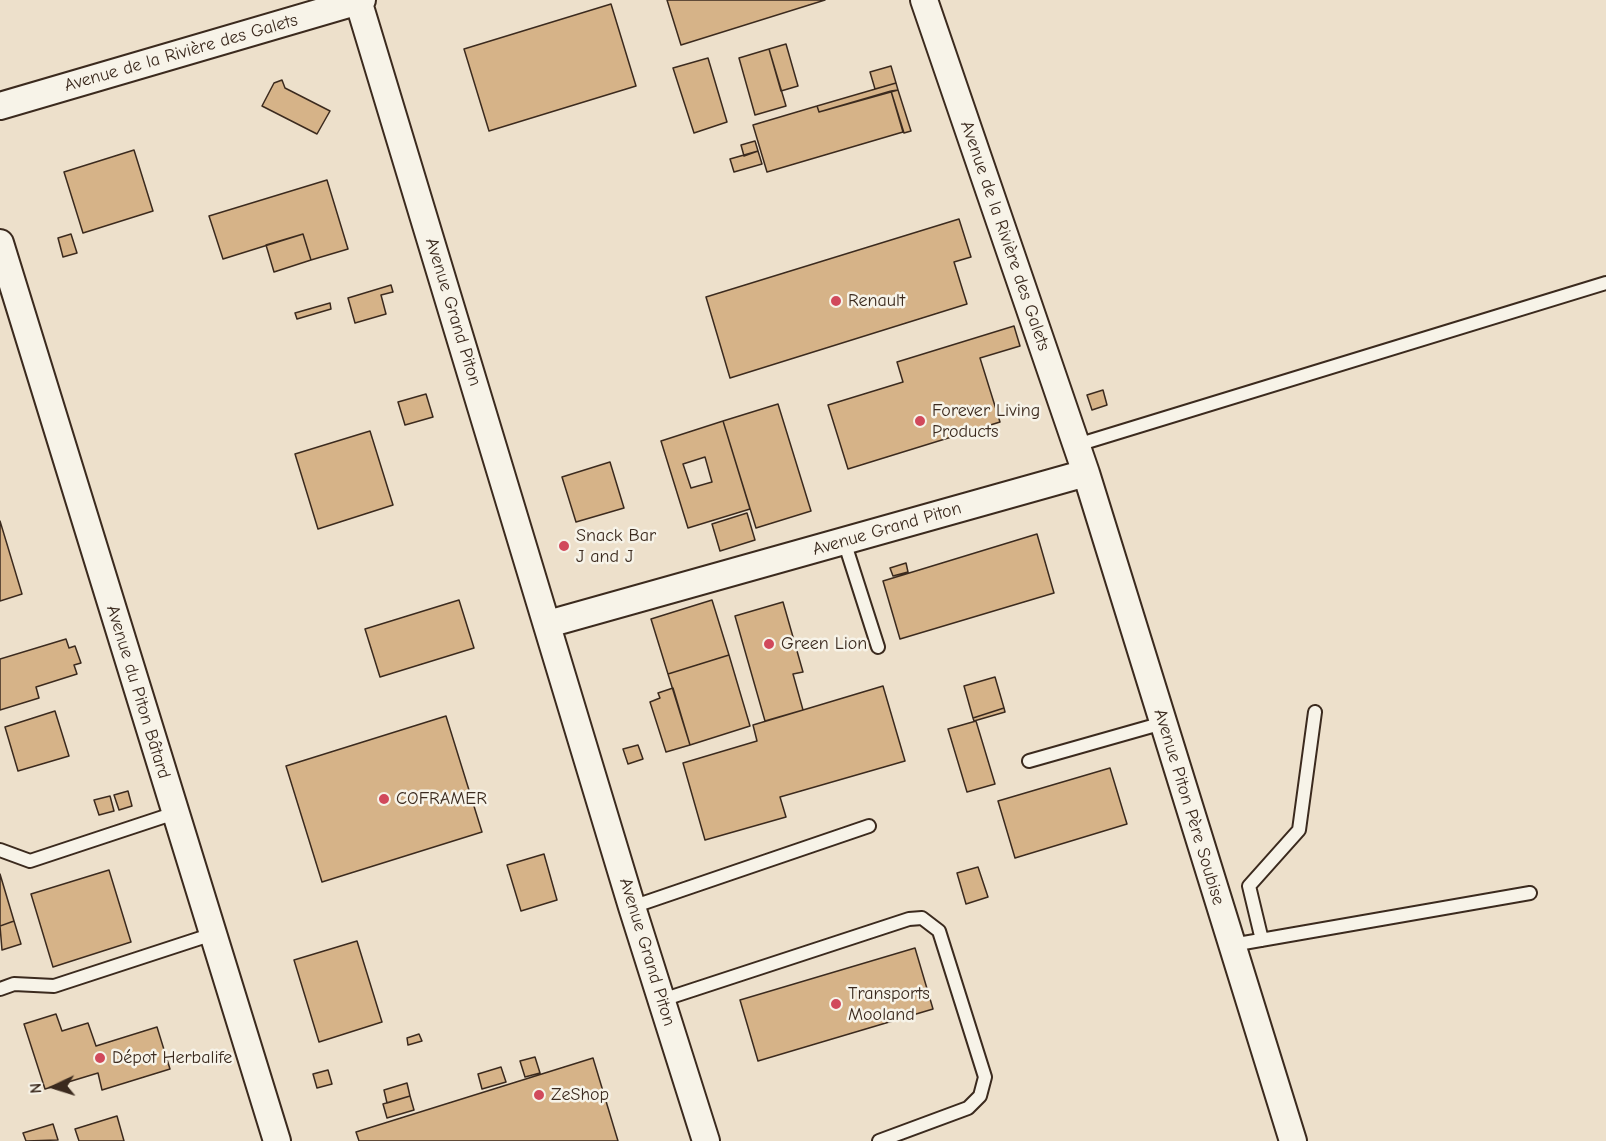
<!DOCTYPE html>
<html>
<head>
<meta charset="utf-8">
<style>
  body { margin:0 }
  #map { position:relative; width:1606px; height:1141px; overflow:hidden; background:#f7f3e8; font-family:"Comic Neue",sans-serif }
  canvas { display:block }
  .north { position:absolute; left:24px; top:1057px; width:60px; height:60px; -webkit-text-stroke:4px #f7f3e8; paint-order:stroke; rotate:266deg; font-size:16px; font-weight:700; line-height:24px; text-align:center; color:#3b2a1e }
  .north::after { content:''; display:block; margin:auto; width:21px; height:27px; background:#3b2a1e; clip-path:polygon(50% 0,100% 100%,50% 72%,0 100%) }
</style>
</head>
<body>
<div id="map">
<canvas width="1606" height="1141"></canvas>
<div class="north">N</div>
</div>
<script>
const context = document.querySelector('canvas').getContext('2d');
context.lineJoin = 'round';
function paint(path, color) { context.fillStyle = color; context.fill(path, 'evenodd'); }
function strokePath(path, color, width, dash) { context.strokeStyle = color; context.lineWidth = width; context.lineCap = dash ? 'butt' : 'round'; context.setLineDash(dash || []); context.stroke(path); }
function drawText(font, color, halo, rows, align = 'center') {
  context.font = font + ' "Comic Neue",sans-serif'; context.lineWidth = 5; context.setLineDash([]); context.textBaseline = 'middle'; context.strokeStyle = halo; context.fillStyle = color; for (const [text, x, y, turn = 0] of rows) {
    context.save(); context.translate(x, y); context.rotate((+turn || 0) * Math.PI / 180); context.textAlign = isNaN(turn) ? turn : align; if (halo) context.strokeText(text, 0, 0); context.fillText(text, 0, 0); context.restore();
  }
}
paint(new Path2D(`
  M0,0h1606v1141h-1606z`), '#ede0cb');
const building = new Path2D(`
  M667,0h158l-144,45z
  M611,4l25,82 -147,45 -25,-82z
  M786,44l12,42 -17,5 -12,-42z
  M769,49l17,57 -31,9 -16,-57z
  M708,58l19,64 -33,11 -21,-65z
  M891,66l5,17 -21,6 -5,-17z
  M282,80l3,8 45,23 -13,23 -55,-28 12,-23z
  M896,83l2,7 -79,22 -2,-6z
  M898,90l13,41 -7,2 -13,-42z
  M891,91l12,41 -136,40 -14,-47 64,-19 2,6z
  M755,141l3,10 -14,5 -3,-11z
  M134,150l19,61 -70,22 -19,-61z
  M758,151l4,13 -28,8 -4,-13z
  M327,180l21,69 -37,11 -8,-26 -80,25 -14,-43z
  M959,219l12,38 -17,5 13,42 -237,74 -24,-81z
  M71,234l6,19 -14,4 -5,-19z
  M303,234l8,26 -37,12 -8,-27z
  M391,285l2,7 -12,3 5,19 -31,9 -7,-25z
  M330,303l1,6 -34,10 -2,-6z
  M1014,326l6,20 -40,12 20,64 -152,47 -20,-64 75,-23 -6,-20z
  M1103,390l4,15 -15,5 -5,-15z
  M426,394l7,23 -28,8 -7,-23z
  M778,404l33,107 -55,17 -33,-107z
  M723,421l27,88 -62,19 -27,-87zM705,457l7,25 -21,6 -8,-24z
  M370,431l23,74 -75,24 -23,-75z
  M610,462l14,46 -48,14 -14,-45z
  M747,513l8,27 -35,11 -8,-27z
  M0,521l22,73 -22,7z
  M1037,534l17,59 -154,46 -17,-58z
  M906,563l2,9 -15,4 -3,-8z
  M459,600l15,48 -94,29 -15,-48z
  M712,600l17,55 -61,19 -17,-55z
  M783,602l20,70 -10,2 10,36 -38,11 -30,-105z
  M66,639l3,9 6,-2 6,17 -7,2 3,9 -41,13 3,11 -39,12v-51z
  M729,655l21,71 -60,19 -22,-71z
  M995,677l9,31 -31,10 -9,-32z
  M883,686l22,75 -125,36 6,20 -81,23 -22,-77 74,-22 -4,-16z
  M673,688l17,57 -24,7 -16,-50 10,-4 -2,-5z
  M1004,708l1,4 -31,9 -1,-3z
  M55,711l14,45 -51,15 -13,-44z
  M446,716l36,116 -160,50 -36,-116z
  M976,721l19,63 -28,8 -19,-63z
  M638,745l5,14 -15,5 -5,-15z
  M1110,768l17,56 -112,34 -17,-57z
  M128,791l4,15 -13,4 -5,-15z
  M110,796l4,15 -15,4 -5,-15z
  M544,854l13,46 -36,11 -14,-46z
  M978,867l10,30 -22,7 -9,-31z
  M109,870l22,72 -78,25 -22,-73z
  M0,874l14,47 -14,5z
  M14,921l7,23 -19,6 -2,-24z
  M357,941l25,81 -63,20 -25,-82z
  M915,948l18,61 -175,52 -18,-61z
  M56,1014l6,17 26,-8 8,23 61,-19 13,42 -68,21 -4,-17 -53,16 -21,-65z
  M419,1034l3,7 -14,4 -1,-7z
  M535,1057l5,16 -15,4 -5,-16z
  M593,1058l25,83h-259l-3,-9z
  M501,1067l5,15 -24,7 -4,-15z
  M328,1070l4,14 -15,4 -4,-14z
  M407,1083l3,13 -23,7 -3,-13z
  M410,1096l4,14 -27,8 -4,-14z
  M117,1116l7,25h-45l-4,-12z
  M53,1124l5,16 -32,1 -3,-8z`);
paint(building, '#d6b388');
strokePath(building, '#3b2a1e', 1.5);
const lane = new Path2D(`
  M1077,445l529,-162
  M844,541l34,106
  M1029,761l134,-38
  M0,850l30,11 145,-48
  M632,907l237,-81
  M1262,940l-13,-54 50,-56 16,-118
  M1232,945l298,-52
  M0,989l14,-5 40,2 159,-52
  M662,1000l247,-81 13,-1 17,13 46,146 -5,19 -12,12 -89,33`);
const street = new Path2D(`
  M358,0l274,907 74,234
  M924,0l162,473 207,668
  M0,106l362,-106
  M0,243l277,898
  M548,624l538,-151`);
strokePath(lane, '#3b2a1e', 16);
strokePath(street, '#3b2a1e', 30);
strokePath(lane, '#f7f3e8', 12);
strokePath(street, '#f7f3e8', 26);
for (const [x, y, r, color] of [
  [836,301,6,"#d1495b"],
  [920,421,6,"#d1495b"],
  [564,546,6,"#d1495b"],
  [769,644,6,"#d1495b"],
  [384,799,6,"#d1495b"],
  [836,1004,6,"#d1495b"],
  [100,1058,6,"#d1495b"],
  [539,1095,6,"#d1495b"]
]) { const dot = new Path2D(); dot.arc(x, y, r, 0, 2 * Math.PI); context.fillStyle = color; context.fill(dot); strokePath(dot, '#f7f3e8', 2); }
drawText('18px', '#3b2a1e', '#f7f3e8', [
  ["Avenue de la Rivière des Galets",181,53,-16],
  ["Avenue de la Rivière des Galets",1005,236,71],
  ["Avenue Grand Piton",453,312,73],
  ["Avenue Grand Piton",887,529,-16],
  ["Avenue du Piton Bâtard",138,692,73],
  ["Avenue Piton Père Soubise",1189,807,73],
  ["Avenue Grand Piton",647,952,73]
]);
drawText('18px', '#3b2a1e', '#f7f3e8', [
  ["Renault",848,301],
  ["Forever Living",932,411],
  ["Products",932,432],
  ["Snack Bar",576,536],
  ["J and J",576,557],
  ["Green Lion",781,644],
  ["COFRAMER",396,799],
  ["Transports",848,994],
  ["Mooland",848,1015],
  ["Dépot Herbalife",112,1058],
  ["ZeShop",551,1095]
], 'left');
</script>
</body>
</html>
